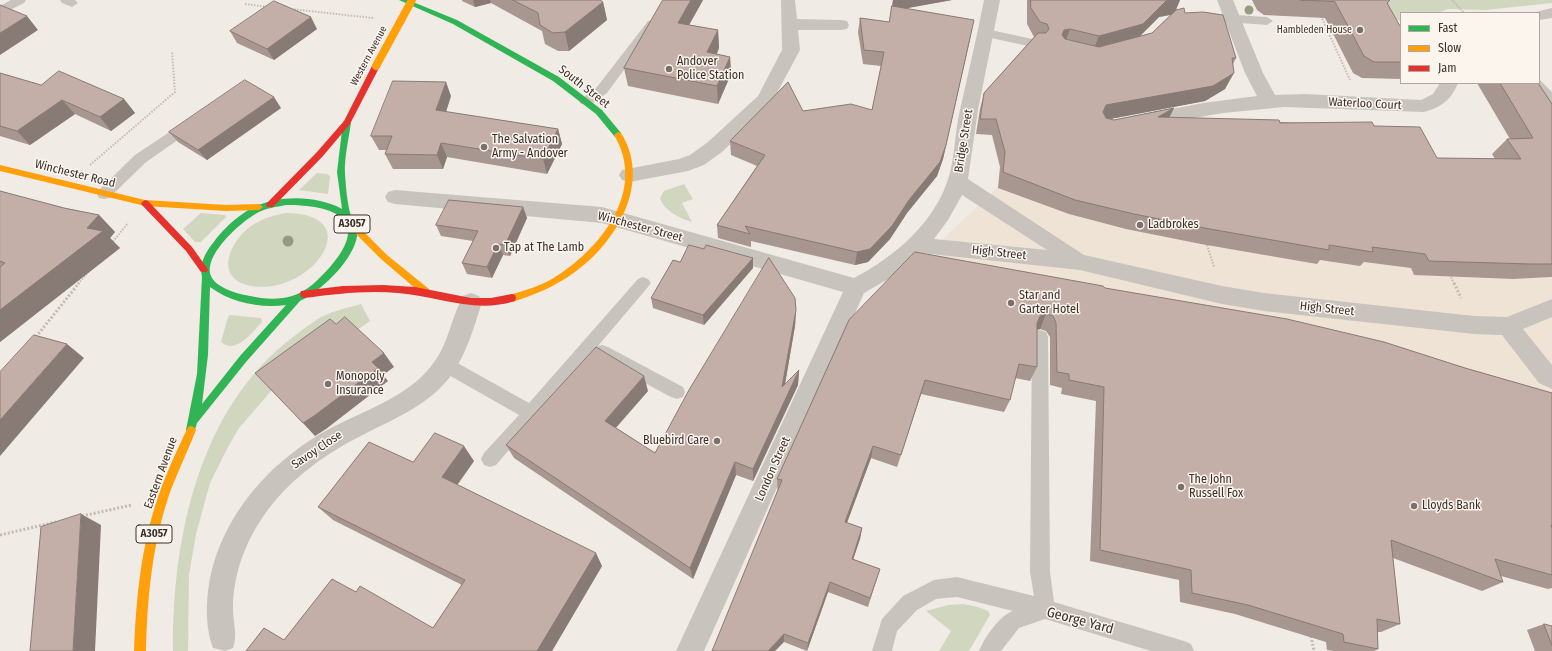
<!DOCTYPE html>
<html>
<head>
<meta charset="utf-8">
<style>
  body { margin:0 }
  #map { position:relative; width:1552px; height:651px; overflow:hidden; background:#f0ebe5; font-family:"Fira Sans Condensed",sans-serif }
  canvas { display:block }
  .legend { position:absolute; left:1400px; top:12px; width:140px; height:72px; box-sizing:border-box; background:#fbf5ee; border:1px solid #aea6a0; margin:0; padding:5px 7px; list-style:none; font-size:12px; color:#3b302b }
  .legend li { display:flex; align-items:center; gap:8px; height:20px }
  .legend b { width:20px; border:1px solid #aea6a0 }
</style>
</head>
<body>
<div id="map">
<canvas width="1552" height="651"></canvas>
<ul class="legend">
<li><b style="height:5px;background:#30b455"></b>Fast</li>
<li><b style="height:5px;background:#ff9f0a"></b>Slow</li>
<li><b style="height:5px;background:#e5322d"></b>Jam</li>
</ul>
</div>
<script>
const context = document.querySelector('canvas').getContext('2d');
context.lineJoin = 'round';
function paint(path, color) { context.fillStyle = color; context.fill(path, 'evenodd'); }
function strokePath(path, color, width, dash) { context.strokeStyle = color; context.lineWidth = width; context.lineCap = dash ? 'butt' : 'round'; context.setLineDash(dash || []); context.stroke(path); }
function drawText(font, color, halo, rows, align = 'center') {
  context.font = font + ' "Fira Sans Condensed",sans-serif'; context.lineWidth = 3; context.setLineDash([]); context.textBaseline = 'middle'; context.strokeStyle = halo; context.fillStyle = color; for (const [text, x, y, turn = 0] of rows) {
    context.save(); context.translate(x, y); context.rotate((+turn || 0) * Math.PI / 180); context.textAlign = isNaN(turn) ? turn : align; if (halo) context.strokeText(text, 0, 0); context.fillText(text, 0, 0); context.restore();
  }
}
paint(new Path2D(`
  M1372,0h180v3l-67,7 -36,-1 -12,4h-36v8l-21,-6z
  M317,173l10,1 3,2 -2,18 -29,-4z
  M684,184l9,15 -11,4 10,19c-11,-3 -29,-12 -32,-24l4,-7z
  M201,213l24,2 1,2 -25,25h-6l-12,-13z
  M286,213c84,1 25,83 -34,73 -41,-7 -21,-48 2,-62 10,-6 21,-9 32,-11z
  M361,304l9,17 -98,69 -33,38 -11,19 -18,36 -14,51 -7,41 -1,76h-15c-1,-113 26,-243 120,-314 9,-7 18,-14 28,-20 12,-6 26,-9 40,-13z
  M230,315l31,3 1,4c-10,10 -26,33 -41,20l7,-25z
  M963,604l15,3 10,4 2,4 -21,36h-30l12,-20 -25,-20 22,-6z`), '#d1d6bf');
paint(new Path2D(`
  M998,187l319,73 42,6v-4l52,6 4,7 98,4 39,-1v134l-630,-143 14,-23z`), '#eee3d5');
strokePath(new Path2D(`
  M1452,0l12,13
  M245,4l23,3
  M291,9l82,9
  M1321,16l29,64
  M90,165l85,-73 -3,-41
  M111,244l17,-21
  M1207,245l7,22
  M1451,277l3,7
  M78,284l11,-13`), '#c2bbb6', 2, [1.5, 1.5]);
strokePath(new Path2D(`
  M1454,283l7,15
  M36,337l43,-54
  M82,516l50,-11
  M0,535l56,-13
  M1311,636l3,15`), '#c2bbb6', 3, [2, 2]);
paint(new Path2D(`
  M11,0h15l-2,3 -24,12v-9z
  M60,0h15l3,3 -6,4 -10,-4z
  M1219,14l48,3 6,4 -6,4 -52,-4 -2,-3 2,-3z
  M652,20l6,4 -51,69 -16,11h-10l-2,-3 18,-14 51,-66z
  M986,29l51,11 4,1 2,3 -2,3 -4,1 -55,-12 -2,-3 2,-3z
  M1539,79l13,13v13l-5,-2 -17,-20h9z
  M191,119l5,2 2,3 -2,3 -51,36 -36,35 -5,1 -5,-1 -2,-4 2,-4 36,-35 51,-34z
  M643,277l5,2 3,4 -3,4 -50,59 4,-1 6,2 75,40 2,5 -2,5 -6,2 -6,-2 -75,-40 -2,-6 -98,114 -6,2 -6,-2 -3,-6 3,-6 35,-38 -79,-45 -2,-5 2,-5 6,-2 6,2 77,43 109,-124z
  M1040,330l6,2 2,5 2,235 4,30 130,39 7,3 3,7h-43l-106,-32 -26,9 -18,23h-22c6,-14 20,-35 34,-40l-56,-14 -21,2 -19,11 -20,21 -5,20h-20l10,-32 21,-23 31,-16 23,-3 77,19 -4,-24 2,-235 2,-5z`), '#c9c3be');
paint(new Path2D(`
  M781,0h14l2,19 44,1 6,1 2,4 -2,4 -6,1h-43l2,20 -29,54 -49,48 -18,13 -16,6 -59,11 -7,-2 -3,-5 3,-5 57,-11 11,-4 18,-13 50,-46 24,-46z
  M984,0h16l-22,110 -10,69 116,76 138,31 42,7 210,23 33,1 45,-18v18l-29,12 29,36v24l-13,-6 -37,-48 -28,-1 -210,-23 -42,-7 -142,-34 -159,-17 -26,22 -31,18 -160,358h-28l167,-359 -241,-69 -207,-19 -7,-2 -3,-5 3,-5 7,-2 207,17 252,71c42,-22 83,-57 96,-105 5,-21 5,-42 10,-63 8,-37 17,-73 24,-110zM962,195l85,55 -113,-11 14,-19z
  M1217,0h16l30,73 12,22 30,-1 116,6 12,-6 7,-11h18c-7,17 -16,24 -34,29l-140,-5 -61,6 -81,14 -7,-1 -2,-5 2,-5 7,-1 61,-12 54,-7 -12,-23z
  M1552,8v10l-13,2v-7h-7z
  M471,293l8,3 3,6c-8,26 -16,53 -32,75 -24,31 -62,44 -95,62 -33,17 -66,42 -88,72 -21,29 -34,62 -34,98 0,15 5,25 0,39l-8,3 -12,-3c-7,-19 -7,-38 -5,-57 8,-64 51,-118 104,-152 34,-22 76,-33 106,-59 32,-29 28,-51 45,-84z`), '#c9c3be');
paint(new Path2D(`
  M399,0h9l49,20 102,57 43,33 19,23v4h-6l-19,-23 -43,-33 -100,-57z
  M347,119l4,3c-2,16 -7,36 -6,52 1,13 2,29 6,42 1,4 5,7 6,11 5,26 -36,65 -57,74l-54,61 -49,61 -3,10 -3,1 -3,-1 -2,-3 11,-56 5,-97c-3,-13 3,-24 11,-34 10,-14 24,-27 39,-35 26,-13 64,-13 90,1l-5,-37 6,-50zM286,205c46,0 87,13 44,62 -10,11 -23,25 -38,29 -13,4 -29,3 -42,0 -12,-2 -34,-8 -39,-20 -8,-21 30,-54 46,-63 9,-5 19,-6 29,-8zM210,287c20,15 51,22 76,18l-46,51 -38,48 6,-49z`), '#30b455');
paint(new Path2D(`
  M618,132l3,1c31,49 -4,109 -46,139 -19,14 -40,23 -63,30l-3,-1 -1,-3 1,-3c14,-4 29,-8 43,-16 47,-28 96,-88 62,-144z
  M0,165l145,35 81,5 33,-1 4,3 -4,3 -33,1 -81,-5 -145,-35z
  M352,222l3,1 32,32 42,34 1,3 -1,3h-6l-42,-36 -32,-32 -1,-2 1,-2z
  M191,426l3,1 2,3c-9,23 -20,45 -28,68 -16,49 -21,101 -22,153h-12c2,-52 7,-104 24,-154 8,-23 19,-47 30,-70z`), '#ff9f0a');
paint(new Path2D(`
  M373,64h3l4,2 -30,58 -27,32 -50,51h-6l-1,-2 1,-2 50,-51 27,-31z
  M145,200l3,1 44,46 15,21 1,2 -1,2h-6l-15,-21 -44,-46 -1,-2z
  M383,285l32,2 56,11h20l21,-4 3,1 1,3 -1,3c-40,13 -77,-5 -117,-8 -31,-3 -63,1 -94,5l-3,-1 -1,-3 1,-3 42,-5z`), '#e5322d');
strokePath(new Path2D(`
  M376,66l36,-66`), '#ff9f0a', 8);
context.fillStyle = '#959b80';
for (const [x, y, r] of [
  [1249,10,4.5],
  [288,241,5.5]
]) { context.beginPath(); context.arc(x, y, r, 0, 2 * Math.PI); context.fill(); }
paint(new Path2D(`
  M462,0h138l3,2 4,18 -38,31h-11l-13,-7 -3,-13 -51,-28 -16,4 -13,-6z
  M663,0h40l-14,25 29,5 1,18 -2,6 13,3 1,17 -13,30 -90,-18 -4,-18z
  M893,0h59l-46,8 65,27 -28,124 -6,17 -30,37 -17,26 -22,23 -13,3 -104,-24v6l-33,-9 -1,-13 40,-59 -26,-11 -1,-14 73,-30 69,-1 9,-44 -18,-2 -5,-32 2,-14 29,4z
  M1027,0h153l-4,10 9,3 51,45 -3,6 -8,25 -20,12 -96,18 5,1 60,-12 -5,9 205,9 63,32 58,1 -3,-5 15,-15h3l-33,-56h61l14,21v173l-39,2 -99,-4 -3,-7 -47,-6 -4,4 -40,-6 -3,4 -116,-20 -75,-15 -57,-15 -71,-26 2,-21 -8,-32 -16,-1 4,-25 4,-16 50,-56 -7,-13zM1171,15l-19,18 -12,3 19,-19z
  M1252,0h138l-3,4 13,22 1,1v52l-39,-1 -9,-5 -28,-55 -61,-3 -7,-5z
  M317,29l-43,31 -37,-17 -7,-12z
  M0,73l41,12 83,14 11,14 -24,18 -36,-17 -45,31 -30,-9z
  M451,96l-5,16 112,17 4,15 -15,30 -100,-17 -4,12h-50l-8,-15 2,-4h-8l-8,-14z
  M281,108l-74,52 -29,-18 -9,-10z
  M0,191l64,17 35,7 16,17 -5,6 10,10 -120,94z
  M523,207l4,11 -17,38 -7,-1 -11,23 -25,-4 -5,-11 11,-22 -32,-5 -5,-11z
  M680,262l73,6 -49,57 -51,-17 -2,-10z
  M1105,288l360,80 87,25v195l-4,1 -47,-13 2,6 -21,9 -89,-33 7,66 -19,8h-3v17l-4,2h-40l-7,-1 -1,-8 -91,-28 -55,-12 -1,-22 -89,-19 6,-160 -35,-7 1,-6 -12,-3v-48l-4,-6 -6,-2 -3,1v37l-7,14 -15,-3 -5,22 -6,12 -83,-18 -24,73 -26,-9 -24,65 15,5 -2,11 -7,20 27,10 -12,38 -40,-15 -21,59 -23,-9 -7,-163 72,-159z
  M796,310l-1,16 -10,58 14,-14 -1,15 -45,96 -17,-6 -43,104 -179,-121 -8,-13 142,-54 -32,37 39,25z
  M474,461l-17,24 145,81 -50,85h-306l39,-11 71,-48 77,36 29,-43 -129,-65 -15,-13 95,-45z
  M1544,624l8,2v25h-17l-8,-21z`), '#a89690');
paint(new Path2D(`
  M473,0h17l1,3 -16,4z
  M691,0h12l-23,41 -2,-18z
  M893,0h59l-60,11z
  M1172,0h8l-6,14 -15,3 -23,23 -43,11 6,-15 67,-35z
  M603,2l4,18 -38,31 -4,-19z
  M27,16l11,14 -38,25v-22z
  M311,17l6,12 -43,31 -7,-11z
  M974,20l-31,139 -6,17 -30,37 -17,26 -22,23 -13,3 2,-13z
  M1070,29l-6,16 -2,-10 2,-5z
  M718,30l1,18 -10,22 -2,-18z
  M730,57l1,17 -13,30 -1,-18z
  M1234,73l-9,16 -20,12 -105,20 6,-16z
  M446,82l5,14 -9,28 -6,-14z
  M274,97l7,11 -74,52 -9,-10z
  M124,99l11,14 -24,18 -11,-14z
  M62,100l13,14 -45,31 -13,-14z
  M1174,108l-8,16 -8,-7z
  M558,129l4,15 -15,30 -4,-15z
  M441,143l6,14 -4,12 -6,-14z
  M523,207l4,11 -17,38 -5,-11z
  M99,215l16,17 -5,6 10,10 -120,94v-32l87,-82z
  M498,244l5,11 -11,23 -5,-11z
  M753,258v10l-49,57 -1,-10z
  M796,310l-1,16 -13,75v-14z
  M1046,314l-6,15 -6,2 6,-15z
  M67,344l17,14 -84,98v-36z
  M384,353l10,14 -11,8 5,6 -62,48 -11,7 -12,-13 69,-61z
  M799,370l-1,15 -45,96v-12z
  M644,376l4,15 -38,43 -5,-13z
  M925,380l-4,14 -24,73 4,-12z
  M464,446l10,15 -21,30 -11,-14z
  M873,446l-2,12 -28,75 2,-11z
  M735,462l1,13 -43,104 -3,-11z
  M81,514l20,11 -6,126h-22z
  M862,528l-2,11 -10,30 2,-10z
  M596,553l6,13 -50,85h-15z
  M830,582l-2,10 -21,59 1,-8z
  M784,634v8l-9,9h-7z`), '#887a75');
const building = new Path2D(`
  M513,0h87l3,2 -38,30 -12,1 -13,-8 -2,-12z
  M663,0h28l-13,23 40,7 -11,22 23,5 -13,29 -93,-18z
  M1031,0h141l-6,1 -23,23 -44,12 -29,-7 -6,1 -2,5 3,4 34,8 53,-14 24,-23 8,-2 1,5 18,-1 20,3 13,43h-4l2,15 -21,13 -107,19 -3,7 3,6 8,2 60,-12 -16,9 121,3 1,3 92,-1 2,4 46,1 17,31 84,1 -14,-20 26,-1 -33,-55h38l14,21v160h-22l-101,-3 -4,-7 -53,-7 1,5 -44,-7v5l-119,-21 -76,-15 -59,-14 -72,-28 2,-20 -9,-33h-16l4,-26 54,-60h8l3,-4 -2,-5 -7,-2 -9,-14z
  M1301,0h89l-3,3 13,23 1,1v35h-27l-10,-6 -29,-54z
  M274,1l37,16 -44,32 -37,-18z
  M0,5l27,11 -27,17z
  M892,6l82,14 -28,125 -6,17 -31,38 -17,26 -22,23 -13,3 -112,-26 5,8 -33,-9 48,-70 -35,-14 58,-59 15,29 48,-7 21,6 12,-58 -20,-2 -4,-32 29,4z
  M59,71l65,28 -24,18 -38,-17 -45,31 -17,-5v-53l41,12z
  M245,80l29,17 -76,53 -29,-18z
  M393,81l53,1 -10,28 122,19 -15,30 -102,-16 -4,12 -52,-1 7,-18h-21z
  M0,191l64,17 35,7 -12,13 16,3 -103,79v-43l5,-4 -5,-2z
  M449,200l74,7 -18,38 -7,-1 -11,23 -25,-4 16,-32 -42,-6z
  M689,245l15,4 2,-4 47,13 -50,57 -52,-17 22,-38 7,2z
  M915,252l188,34 2,2 182,31 97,23 81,26 87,25v132h-1l1,3v47l-57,-16 8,23 -112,-42 9,84 -23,-5 1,30 -34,-7 -1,-8 -95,-29 -56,-12 -1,-23 -91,-20 4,-163 -35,-7v-6l-12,-2 -1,-49 -3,-7 -7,-2 -6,2 -3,7v44l-18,-3 -9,36 -85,-20 -24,75 -28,-9 -28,76 17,6 -10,31 28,10 -10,29 -40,-16 -22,61 -24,-9 -16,17h-56l70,-171 -5,-1 72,-159z
  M769,258l26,40 1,12 -14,77 17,-17 -46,99 -18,-7 -45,106 -184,-123 90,-98 48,29 -39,45 50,32 34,-63z
  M345,317l39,36 -12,9 6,6 -64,48 -11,7 -48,-50 75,-54 6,5z
  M34,335l33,9 -67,76v-48z
  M435,433l29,13 -22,31 154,76 -59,98h-291l18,-23 20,12 48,-61 24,13 4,-6 73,42 32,-48 -147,-73 51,-65 44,20z
  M81,514l-8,137h-43l11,-124z
  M1544,624l8,2v19z`);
paint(building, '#c3afa7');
strokePath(building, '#887a75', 1);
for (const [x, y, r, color] of [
  [1360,30,4,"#7a716c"],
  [669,69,4,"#7a716c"],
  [484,147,4,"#7a716c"],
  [1140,225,4,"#7a716c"],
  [496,248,4,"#7a716c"],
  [1011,303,4,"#7a716c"],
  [328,384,4,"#7a716c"],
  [717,441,4,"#7a716c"],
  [1181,487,4,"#7a716c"],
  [1414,506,4,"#7a716c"]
]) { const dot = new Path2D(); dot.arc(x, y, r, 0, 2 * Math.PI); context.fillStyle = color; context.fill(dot); strokePath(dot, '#fbf5ee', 1.5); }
drawText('10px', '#3b302b', '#fbf5ee', [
  ["Hambleden House",1352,30]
], 'right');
drawText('10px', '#3b302b', '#fbf5ee', [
  ["Western Avenue",369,56,-62]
]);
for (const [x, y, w] of [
  [352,224,36],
  [154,534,36]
]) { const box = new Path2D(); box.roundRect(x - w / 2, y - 9, w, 18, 3); context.fillStyle = '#fbf5ee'; context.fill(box); strokePath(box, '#3b302b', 1); }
drawText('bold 11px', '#3b302b', null, [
  ["A3057",352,224],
  ["A3057",154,534]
]);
drawText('12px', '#3b302b', '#fbf5ee', [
  ["Andover",677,62],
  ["Police Station",677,76],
  ["The Salvation",492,140],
  ["Army - Andover",492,154],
  ["Ladbrokes",1148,225],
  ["Tap at The Lamb",504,248],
  ["Star and",1019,296],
  ["Garter Hotel",1019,310],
  ["Monopoly",336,377],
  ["Insurance",336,391],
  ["Bluebird Care",709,441,"right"],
  ["The John",1189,480],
  ["Russell Fox",1189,494],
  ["Lloyds Bank",1422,506]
], 'left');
drawText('12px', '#3b302b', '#fbf5ee', [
  ["South Street",584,87,38],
  ["Waterloo Court",1365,104,3],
  ["Bridge Street",964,141,-81],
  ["Winchester Road",75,174,14],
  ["Winchester Street",640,227,15],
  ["High Street",999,253,6],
  ["High Street",1327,309,6],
  ["Savoy Close",317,450,-34],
  ["London Street",773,469,-66],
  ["Eastern Avenue",161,473,-70]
]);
drawText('14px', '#3b302b', '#fbf5ee', [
  ["George Yard",1080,621,15]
]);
</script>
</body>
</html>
